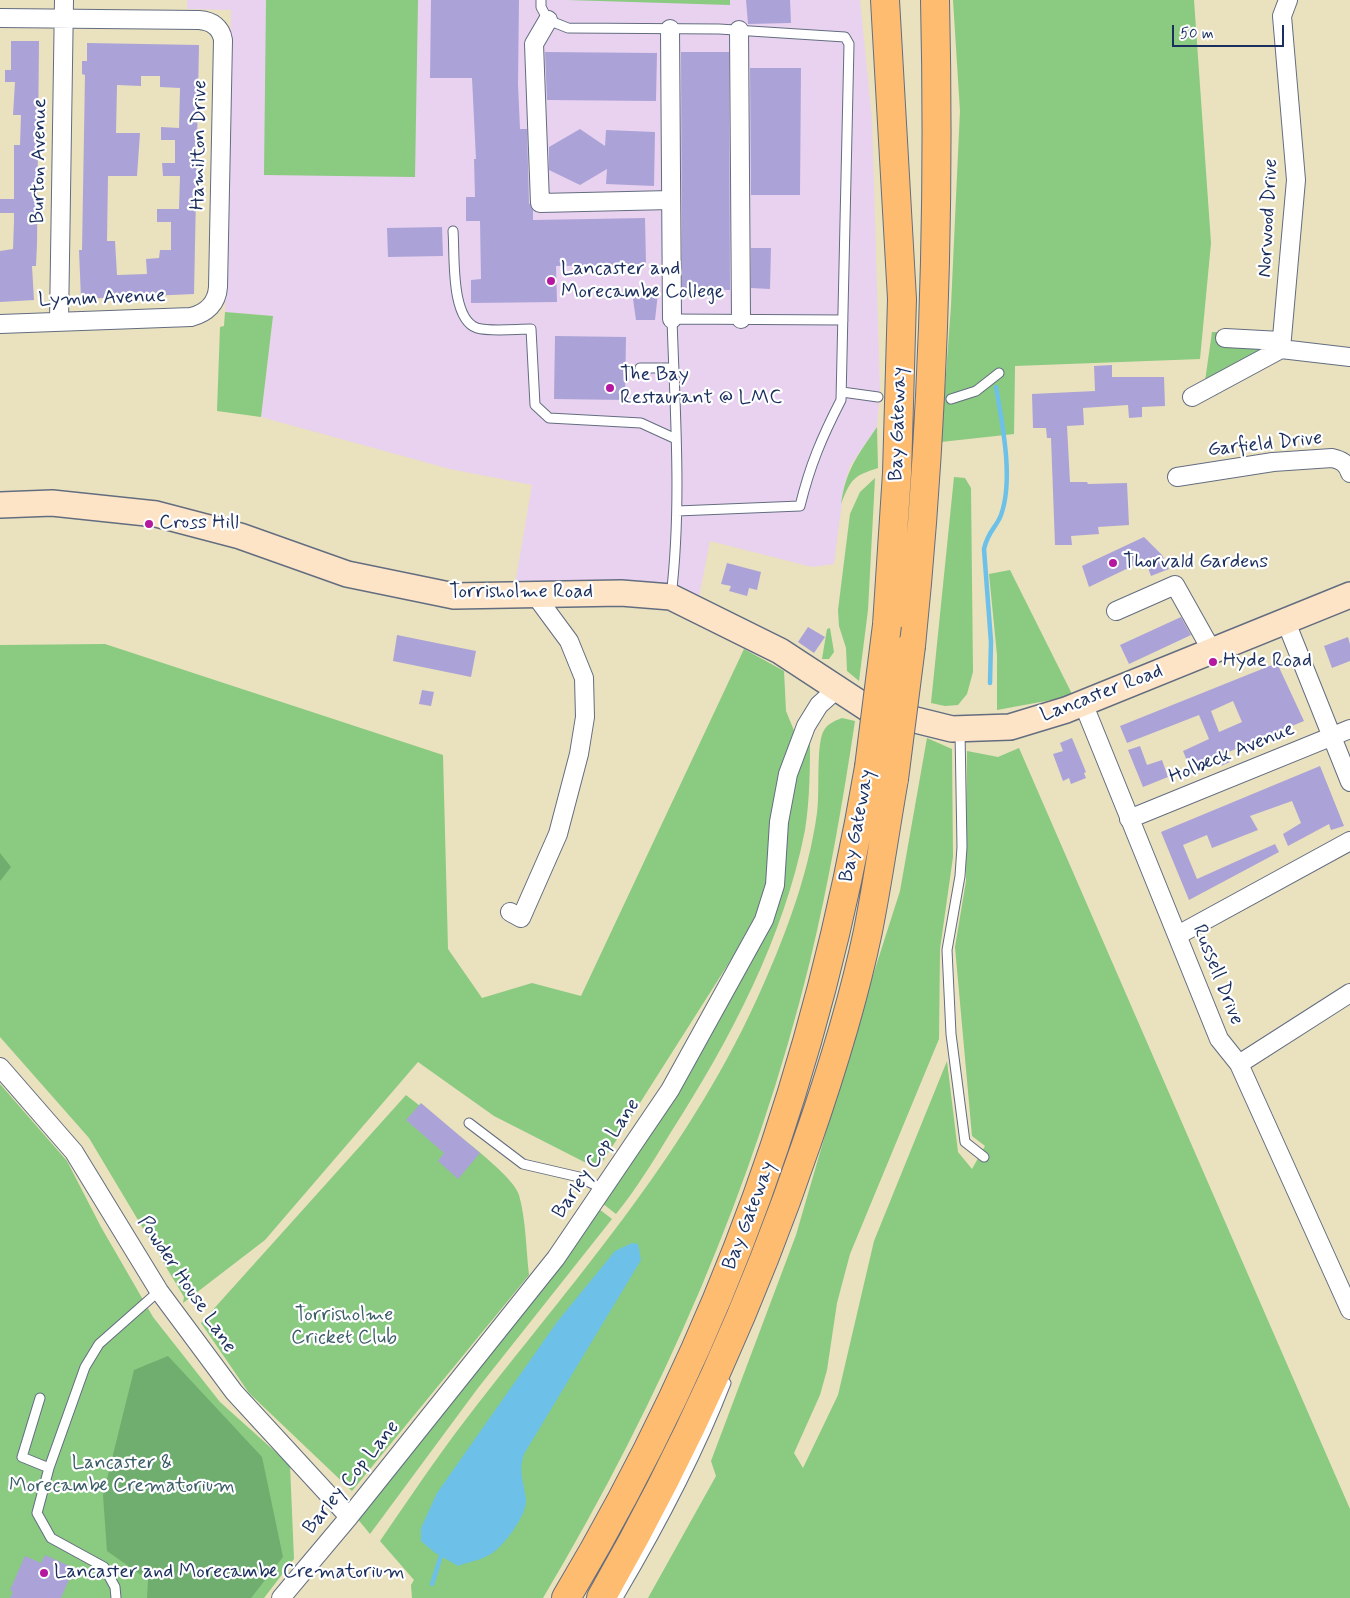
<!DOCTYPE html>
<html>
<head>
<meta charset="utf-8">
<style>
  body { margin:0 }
  #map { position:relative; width:1350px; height:1598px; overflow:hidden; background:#eae1be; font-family:Mynerve,sans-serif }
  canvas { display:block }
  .scale { position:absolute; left:1172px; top:25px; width:112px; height:22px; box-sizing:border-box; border:2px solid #1b2f5e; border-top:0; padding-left:6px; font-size:15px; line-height:18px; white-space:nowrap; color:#1b2f5e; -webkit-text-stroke:4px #fff; paint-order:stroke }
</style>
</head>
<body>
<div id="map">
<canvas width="1350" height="1598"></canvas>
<div class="scale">50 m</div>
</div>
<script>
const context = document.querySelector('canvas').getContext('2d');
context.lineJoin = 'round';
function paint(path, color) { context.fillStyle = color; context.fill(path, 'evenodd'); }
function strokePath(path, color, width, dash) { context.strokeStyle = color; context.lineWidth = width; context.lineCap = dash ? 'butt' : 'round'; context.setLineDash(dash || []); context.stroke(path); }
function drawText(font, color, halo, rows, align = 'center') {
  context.font = font + ' Mynerve,sans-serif'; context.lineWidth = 4.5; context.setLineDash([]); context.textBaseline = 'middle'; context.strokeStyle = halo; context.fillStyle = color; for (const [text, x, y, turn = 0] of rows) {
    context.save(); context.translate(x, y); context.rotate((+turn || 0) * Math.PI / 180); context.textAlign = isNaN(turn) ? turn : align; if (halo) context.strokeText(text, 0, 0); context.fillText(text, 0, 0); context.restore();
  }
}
paint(new Path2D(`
  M187,0h673l12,119 8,272 -3,36 -27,39 -6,20 -10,78 -22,3 -102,-26 -11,56 -184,-13 17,-99 -82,-16 -189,-52 12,-101 -48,-4 6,-302 -44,-1z`), '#e8d2ef');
paint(new Path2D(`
  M266,0h152l-3,177 -151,-2z
  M567,0h163v5z
  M953,0h241l17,243 -11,116 -185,7 -1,68 -73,8 10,-136 9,-195z
  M225,312l48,4 -12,101 -44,-6 3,-84 4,-1z
  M1212,332h6v12l40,-1 13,3 -66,35z
  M877,427l1,41c-25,8 -27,11 -37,36 5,-35 17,-49 36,-77z
  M954,477l11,1 6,10 2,184 -6,22 -9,11 -13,1 -14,-3z
  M875,478l-7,132 -9,71 -12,-10 -1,-23 -7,-22 -1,-16 12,-96 10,-22z
  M1010,570l63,126 -76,14v-55l-8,-81z
  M830,628l4,24 -5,7h-7l5,-30z
  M105,644l338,111 5,194 34,49 50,-15 49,13 163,-347 40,22 2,40 9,22 -30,165 -33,60 -134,211 -104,-53 -76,-54 -153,178 -82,63 1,-6 -95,-159 -89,-101v-392z
  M842,718l13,3c-12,80 -26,161 -45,240 -55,225 -149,439 -267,637h-131l-1,-13 3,-5 -34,-39c29,-42 56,-83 87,-123 105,-136 216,-258 289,-417 27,-59 52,-123 61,-188 3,-20 -1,-65 6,-81 4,-8 11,-11 19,-14z
  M810,735c0,32 0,64 -5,95 -21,108 -75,210 -134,302 -17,28 -34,56 -55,82l-14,-11 84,-122 81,-148 17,-50 3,-62 11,-56z
  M927,738l25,11 1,108 -13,92 -1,90 -89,215 -13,49 -10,67 -7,25 -26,58 9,15 35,-73 36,-154 73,-180 11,91 14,17 13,-23 -13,-10 -17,-189 11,-66 1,-130 31,6 21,-9 331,761v89h-702l68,-122 -5,-15 85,-226 62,-213 42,-131z
  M0,1084l67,77 34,66 52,90 67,85 70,63 4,94 -30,39h-264z
  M406,1095c22,18 107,77 113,100 7,25 7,54 10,80l-177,216 -103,-98 -48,-70z
  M599,1209l13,10 -134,169 -108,146 -14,-17z`), '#8aca81');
paint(new Path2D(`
  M0,853l11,14 -11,14z
  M168,1356l94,101 21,100 -32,41h-104l1,-18 -41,-29 -4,-56 31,-125z`), '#6fae6f');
paint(new Path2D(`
  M632,1243l6,1 3,16 -117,194c-6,17 0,29 2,46 1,15 -22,46 -35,54 -9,6 -23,8 -33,12l-24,-14 -13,-11v-13l16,-35 120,-171 58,-71z`), '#6dc1e9');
strokePath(new Path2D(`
  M990,683l1,-41 -7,-93c4,-18 12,-21 17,-34 13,-36 1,-92 -5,-128
  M432,1584l9,-28`), '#6dc1e9', 4.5);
paint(new Path2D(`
  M431,0h88l-1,84 2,45h7l2,74 4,7v10l112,-2 1,47 -90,1 1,36 -86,1v-23l10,-1 -1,-58h-14v-24h9l-1,-38h2l-4,-81h-42z
  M746,0h44l1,23 -43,1z
  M11,41h28l-2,203 -1,22h-4l2,34 -34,2v-51l13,-2 1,-28v-8h-14v-14h14v-54h6l1,-30h-8l2,-33h-10v-12h6z
  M87,43l112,2 -5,249 -113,5 -2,-49h3l3,-175 -3,-1v-13h5zM141,76h19v11l20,1 -1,40 -18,-1v13h14v23h-13l1,13h17l-1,33h-22v13h14v28h-11l-1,8 -13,1 1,15 -30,1 -2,-34h-8l1,-65h29l3,-43h-24l1,-48 24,1z
  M545,52l112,1 -1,48 -109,-1z
  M681,52h48l1,238 -48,-1z
  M750,68h51l-1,127h-49z
  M580,129l25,17 1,-16 49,2 -1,54 -48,-2 1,-15 -27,16 -31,-15v-23z
  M442,227l1,29 -55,1 -1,-29z
  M751,248h20l-1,41 -19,-1z
  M632,292l26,1 -3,27h-19z
  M555,336l71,1 -1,63 -71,-1z
  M1112,365v12h52l1,29 -23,1v10l-13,1 -1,-13 -45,3 1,17 -17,1 3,56h17l1,2 39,-1 2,42 -31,2 1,7 -28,2 1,9h-17l-4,-107h-4l-1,-10h-13l-1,-34 63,-3 -1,-25z
  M1144,537l18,18 7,14 -18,7 -6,-16 -56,27 -7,-21z
  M727,563l34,9 -4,18 -8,-2 -2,8 -18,-5 2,-5 -10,-2z
  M1181,617l10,18 -62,29 -9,-19z
  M808,627l17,10 -11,16 -16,-11z
  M397,635l79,16 -5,26 -78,-16z
  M1348,637l2,7v17l-18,7 -8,-22z
  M1277,663l27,58 -78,32 4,9 -9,4 -4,-10 -27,12 -7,-17 26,-12 -10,-24 -72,28 -7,-17zM1233,701l9,21 -23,10 -8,-21z
  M422,690l12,2 -3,14 -12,-2z
  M1072,738l14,34 -2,1 2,5 -15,6 -2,-6 -6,3 -10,-27 10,-3 -3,-8z
  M1140,746l7,19 15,-5 6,17 -25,10 -15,-37z
  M1320,766l24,60 -13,4 -2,-6 -41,22 -5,-12 18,-11 -9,-22 -42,15 8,14 -46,18 -5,-13 -24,10 14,34 78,-35 4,8 -90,48 -28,-68z
  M421,1103l59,50 -22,26 -20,-18 6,-8 -38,-33z
  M45,1555l29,13 -13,30h-51l3,-6 -3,-2 15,-34 16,7z`), '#aba3d7');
const lane = new Path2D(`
  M541,0v7l7,13 20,8 151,1 126,8 4,7 -8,356c-19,37 -31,65 -41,106l-123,5
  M453,231c2,23 -3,88 24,97 13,4 40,1 54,1l4,76 14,13 92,5 35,16
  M640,368h34
  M842,392l36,5
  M951,399l25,-8 23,-18
  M671,597c11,-92 4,-185 1,-278l171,1
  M960,731l2,116 -2,29 -13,74 4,84 14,108 19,15
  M469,1123l54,41 56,13 24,12
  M40,1398l-18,59 27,11
  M116,1598l-1,-11 -11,-20 -53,-29 -14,-25 12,-45 36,-101 14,-23 60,-53
  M618,1598c41,-69 79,-140 108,-215`);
const street = new Path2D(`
  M0,18l199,2c13,1 22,7 24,20l-5,247c-1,16 -11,26 -27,30l-191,7
  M548,20l-14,24 6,159 131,-3
  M670,29l2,290
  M739,30l2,289
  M59,322l5,-322
  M1225,338l56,3
  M1281,349l15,-169 -14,-164 6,-16
  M1281,349l69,8
  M1192,397l89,-48
  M1177,477l96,-15 59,-4c9,2 15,5 18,15
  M1116,611l59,-26 37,66
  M1286,622l64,160
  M1083,703l136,336 20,25 111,246
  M1129,819l221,-90
  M510,912l11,6 37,-84 21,-80 6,-37 -1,-39 -15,-37 -34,-46
  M1178,935l172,-94
  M1239,1064l111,-71
  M0,1067l74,85 85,139 75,101 115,125
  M281,1598l68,-81 207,-259 114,-168 94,-170 11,-35 4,-63 9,-48 18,-48 13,-21 19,-17`);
const secondary = new Path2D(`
  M0,505l52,-2 104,11 84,22 107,38 107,22 167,-3 50,4 109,54 87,57 85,21 58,-2 56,-17 284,-115`);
const highway = new Path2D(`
  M885,0l17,299 -5,174 -10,152
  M911,646c22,-214 29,-431 24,-646
  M566,1598c156,-262 252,-531 303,-831
  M601,1598c83,-145 152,-297 206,-456 24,-69 46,-139 61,-211 10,-50 17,-101 26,-152`);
strokePath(lane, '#636d80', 11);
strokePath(street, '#636d80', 20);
strokePath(secondary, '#636d80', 28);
strokePath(highway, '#636d80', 30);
strokePath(lane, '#fff', 9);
strokePath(street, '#fff', 18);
strokePath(secondary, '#fee4c6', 25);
strokePath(highway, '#fdbc70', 28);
const highwayBridge = new Path2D(`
  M869,767l18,-142
  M894,779l17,-133`);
strokePath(highwayBridge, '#636d80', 30, []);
strokePath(highwayBridge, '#fdbc70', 28);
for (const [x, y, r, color] of [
  [551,281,5,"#b5179e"],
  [610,388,5,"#b5179e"],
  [149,524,5,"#b5179e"],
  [1113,563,5,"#b5179e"],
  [1213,662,5,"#b5179e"],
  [44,1573,5,"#b5179e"]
]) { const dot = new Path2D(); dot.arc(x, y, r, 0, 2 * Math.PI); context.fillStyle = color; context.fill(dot); strokePath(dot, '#fff', 2); }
drawText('20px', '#1b2f5e', '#fff', [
  ["Hamilton Drive",200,145,-89],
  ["Burton Avenue",40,161,-89],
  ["Norwood Drive",1269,218,-87],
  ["Lymm Avenue",102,299,-2],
  ["Bay Gateway",899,424,-88],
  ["Garfield Drive",1265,445,-6],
  ["Torrisholme Road",521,593],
  ["Lancaster Road",1102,694,-21],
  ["Holbeck Avenue",1232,754,-22],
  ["Bay Gateway",858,826,-79],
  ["Russell Drive",1217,975,68],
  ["Barley Cop Lane",597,1159,-56],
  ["Bay Gateway",750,1216,-69],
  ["Powder House Lane",186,1285,56],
  ["Barley Cop Lane",352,1478,-51]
]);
drawText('20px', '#1b2f5e', '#fff', [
  ["Lancaster and",561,270],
  ["Morecambe College",561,293],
  ["The Bay",620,376],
  ["Restaurant @ LMC",620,399],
  ["Cross Hill",159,524],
  ["Thorvald Gardens",1123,563],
  ["Hyde Road",1223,662],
  ["Lancaster and Morecambe Crematorium",54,1573]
], 'left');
drawText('20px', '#3c5e68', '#fff', [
  ["Torrisholme",344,1316],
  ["Cricket Club",344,1339],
  ["Lancaster &",122,1464],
  ["Morecambe Crematorium",122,1487]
]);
</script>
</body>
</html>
